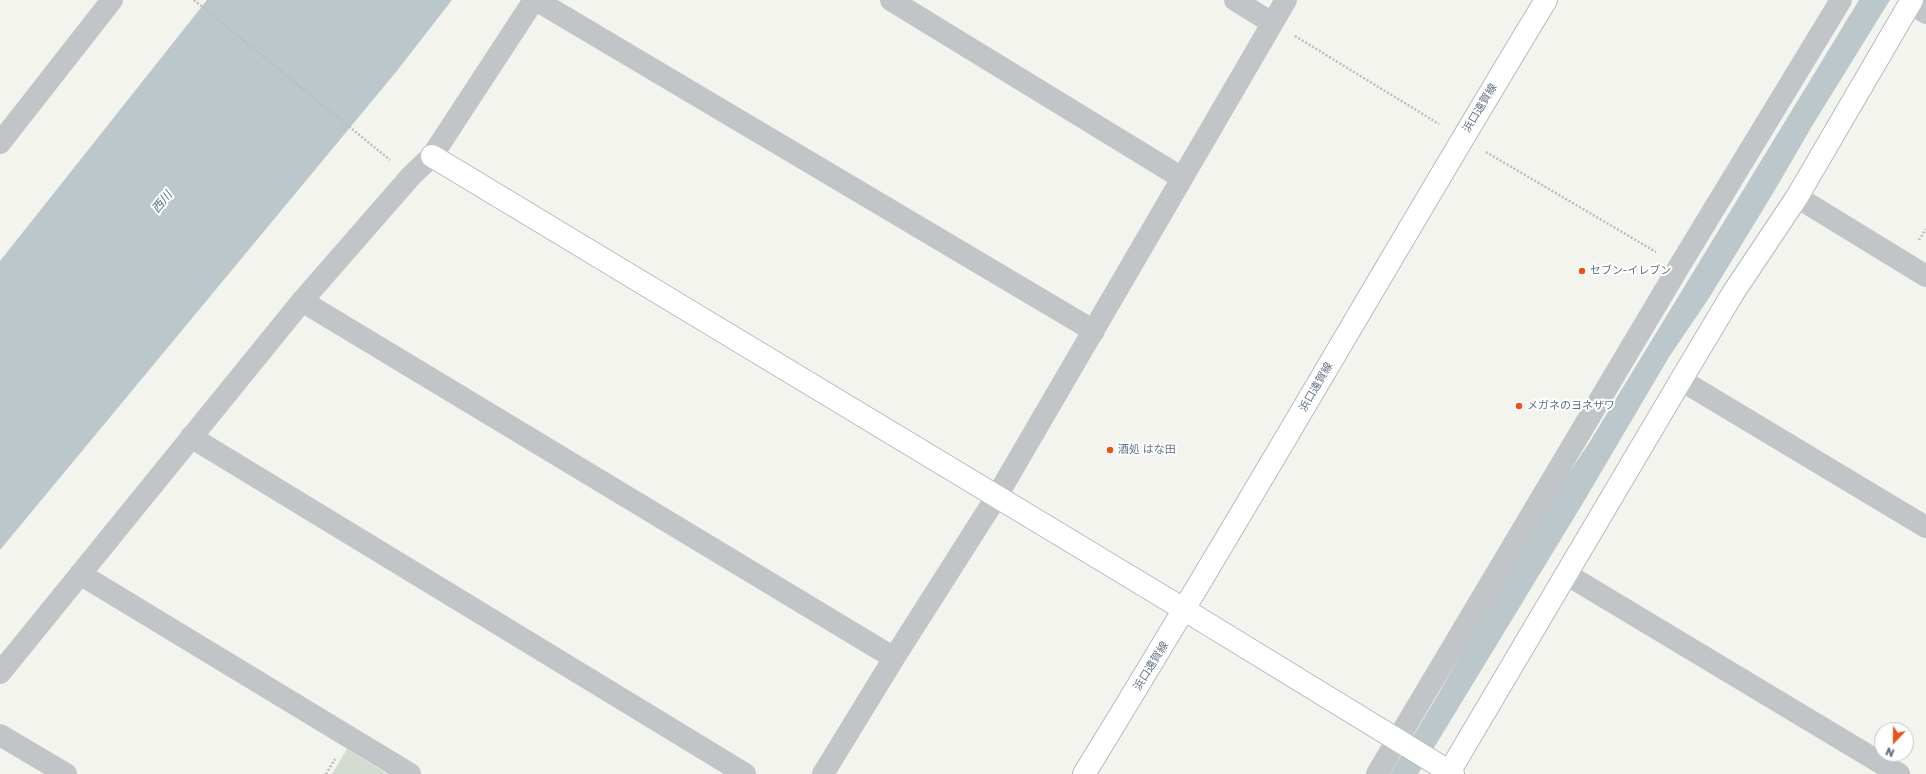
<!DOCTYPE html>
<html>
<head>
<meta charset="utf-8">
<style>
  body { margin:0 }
  #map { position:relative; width:1926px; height:774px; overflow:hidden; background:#f4f4ef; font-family:"Golos Text",sans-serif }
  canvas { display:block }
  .north { position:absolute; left:1874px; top:722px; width:40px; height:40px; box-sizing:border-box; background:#fff; border:1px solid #c0c7cd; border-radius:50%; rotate:202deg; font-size:11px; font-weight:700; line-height:16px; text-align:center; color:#617283 }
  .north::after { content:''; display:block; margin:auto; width:14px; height:18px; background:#ed5117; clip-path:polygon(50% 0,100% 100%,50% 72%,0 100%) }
</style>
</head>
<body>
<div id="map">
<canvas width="1926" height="774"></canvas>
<div class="north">N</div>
</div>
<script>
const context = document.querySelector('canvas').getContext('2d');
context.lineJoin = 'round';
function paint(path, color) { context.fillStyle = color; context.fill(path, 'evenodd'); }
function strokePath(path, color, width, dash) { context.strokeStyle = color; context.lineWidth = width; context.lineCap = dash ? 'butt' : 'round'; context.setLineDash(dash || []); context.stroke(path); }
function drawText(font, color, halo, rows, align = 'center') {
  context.font = font + ' "Golos Text","Noto Sans JP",sans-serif'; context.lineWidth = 4; context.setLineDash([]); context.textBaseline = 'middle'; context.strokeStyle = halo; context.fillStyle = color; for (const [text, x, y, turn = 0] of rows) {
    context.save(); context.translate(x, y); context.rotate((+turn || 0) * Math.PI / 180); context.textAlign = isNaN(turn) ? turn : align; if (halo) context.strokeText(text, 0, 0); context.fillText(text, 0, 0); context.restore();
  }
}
paint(new Path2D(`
  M347,749l40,25h-55z`), '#d4dbd0');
paint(new Path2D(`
  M207,0h245l-56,72 -396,478v-289z
  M1859,0h31l-78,126 -37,64 -66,108 -40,59 -86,146 -165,271h-28l46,-76 98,-173 55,-82z`), '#bcc7cc');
const secondary = new Path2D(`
  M432,156l753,454 268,164
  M1084,774c158,-256 306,-517 462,-774
  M1448,774l233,-394 52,-87 64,-96 115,-197`);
strokePath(secondary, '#b5babf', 24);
strokePath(new Path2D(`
  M194,0l196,160
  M1295,36l144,88
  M1486,152l170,100
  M1919,240l7,-11
  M326,774l9,-15`), '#babdbf', 2.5, [2, 2]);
strokePath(new Path2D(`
  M536,0l558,331
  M891,0l291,178
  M1235,0l37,23
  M1910,3l16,10
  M0,143l112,-143
  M1797,197l129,79
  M302,301l592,357
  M1681,380l245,147
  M191,437l554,337
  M80,574l330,200
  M1566,574l333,200
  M0,673l302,-372 109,-125 21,-20 102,-156
  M0,735l66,39
  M823,774l71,-116 103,-162 289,-496
  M1377,774l303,-509 161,-265`), '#c1c5c8', 22);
strokePath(secondary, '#fff', 22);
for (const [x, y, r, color] of [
  [1582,271,4,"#ed5117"],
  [1519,406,4,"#ed5117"],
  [1110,450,4,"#ed5117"]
]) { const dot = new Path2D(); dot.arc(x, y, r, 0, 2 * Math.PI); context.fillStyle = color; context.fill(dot); strokePath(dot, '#fff', 1.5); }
drawText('11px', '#617283', '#fff', [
  ["浜口遠賀線",1480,108,-59],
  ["浜口遠賀線",1316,387,-60],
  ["浜口遠賀線",1151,666,-58]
]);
drawText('11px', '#617283', '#fff', [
  ["セブン-イレブン",1590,271],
  ["メガネのヨネザワ",1527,406],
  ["酒処 はな田",1118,450]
], 'left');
drawText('italic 12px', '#5c7580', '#fff', [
  ["西川",162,202,-51]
]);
</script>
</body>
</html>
